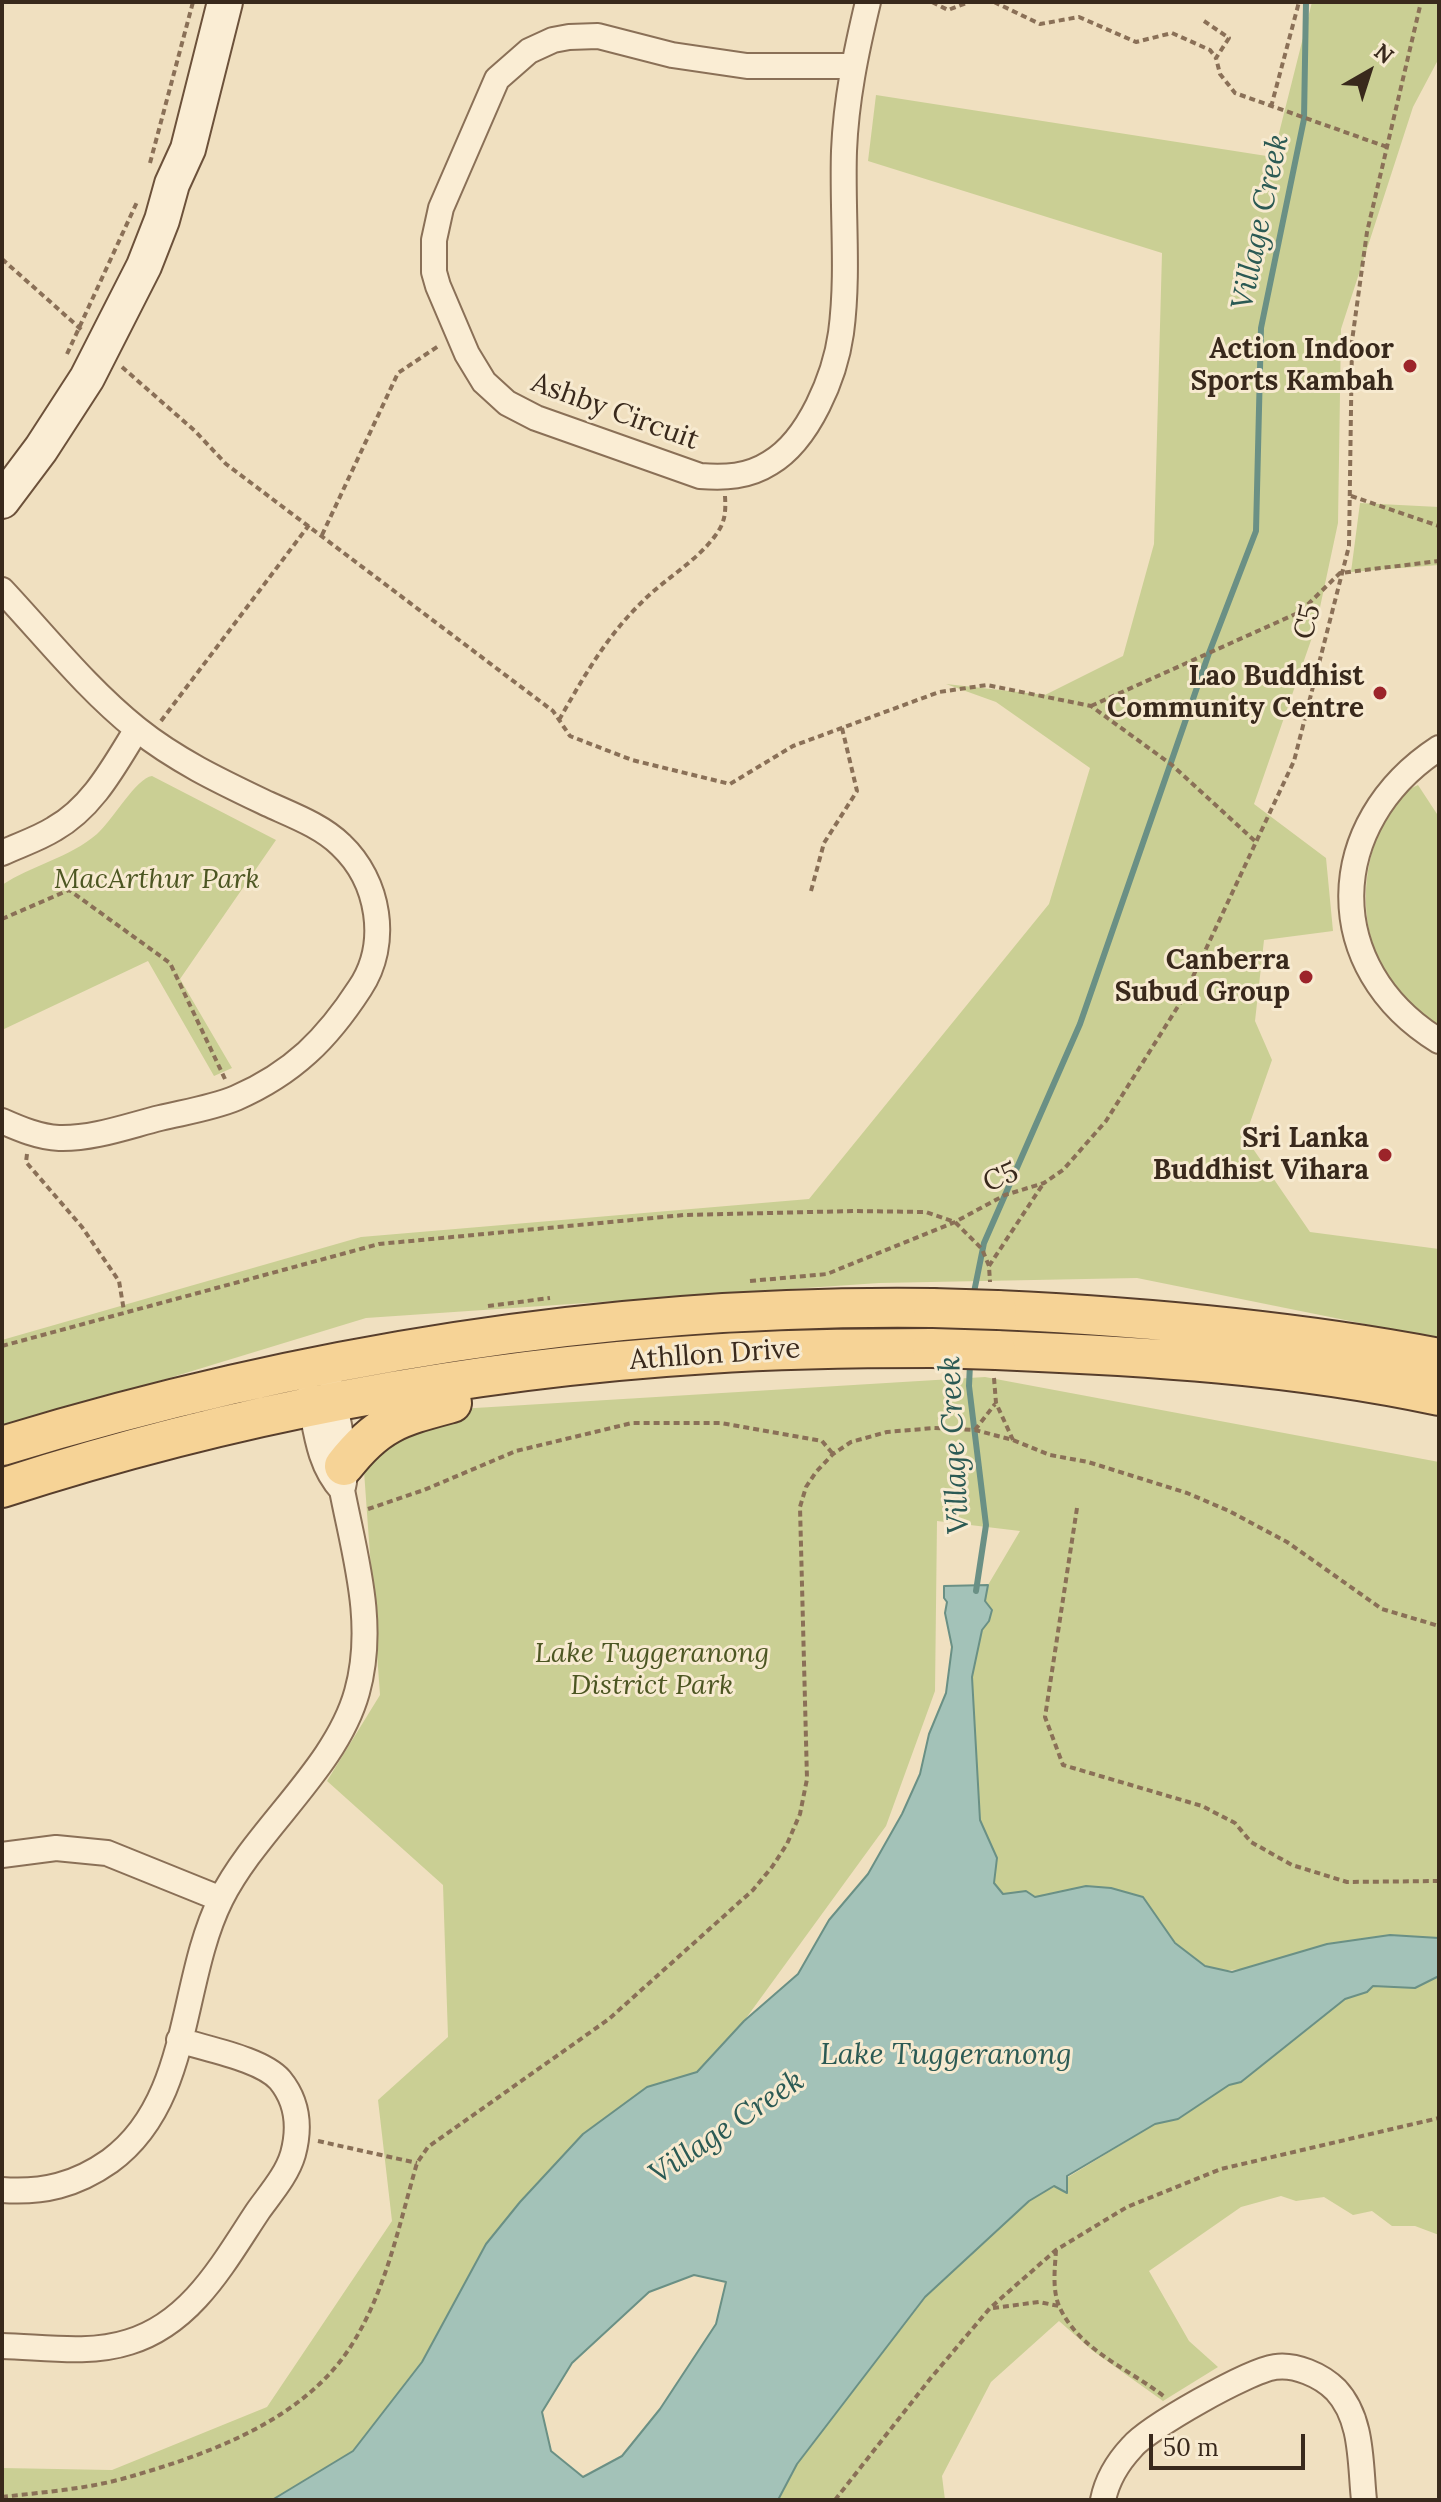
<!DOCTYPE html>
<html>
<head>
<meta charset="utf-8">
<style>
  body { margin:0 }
  #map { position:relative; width:1441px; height:2502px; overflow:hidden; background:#f0e0c0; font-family:Lora,serif }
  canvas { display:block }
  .frame { position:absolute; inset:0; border:4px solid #39291c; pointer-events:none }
  .north { position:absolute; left:1329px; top:32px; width:80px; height:80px; -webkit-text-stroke:6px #f7ead0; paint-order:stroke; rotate:39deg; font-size:22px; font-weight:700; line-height:32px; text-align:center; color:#39291c }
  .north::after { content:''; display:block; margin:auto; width:28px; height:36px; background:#39291c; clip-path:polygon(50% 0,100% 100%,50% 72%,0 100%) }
  .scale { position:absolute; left:1149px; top:2434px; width:156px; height:36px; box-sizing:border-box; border:4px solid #39291c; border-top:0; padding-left:10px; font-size:24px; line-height:28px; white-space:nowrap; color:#39291c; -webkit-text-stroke:6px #f7ead0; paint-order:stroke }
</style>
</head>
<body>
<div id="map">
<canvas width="1441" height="2502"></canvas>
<div class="frame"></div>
<div class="north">N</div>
<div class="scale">50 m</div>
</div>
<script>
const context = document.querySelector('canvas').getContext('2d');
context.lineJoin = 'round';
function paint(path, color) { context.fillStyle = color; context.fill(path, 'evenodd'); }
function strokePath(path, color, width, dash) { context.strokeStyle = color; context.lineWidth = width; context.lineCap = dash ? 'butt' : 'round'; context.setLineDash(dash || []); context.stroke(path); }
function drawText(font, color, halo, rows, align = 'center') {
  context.font = font + ' Lora,serif'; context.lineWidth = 6; context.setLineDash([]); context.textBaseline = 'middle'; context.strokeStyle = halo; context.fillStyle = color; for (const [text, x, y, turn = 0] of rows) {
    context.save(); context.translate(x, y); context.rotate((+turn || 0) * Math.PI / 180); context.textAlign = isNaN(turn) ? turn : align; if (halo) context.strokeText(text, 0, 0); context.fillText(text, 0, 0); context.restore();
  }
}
paint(new Path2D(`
  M1312,2h127v56l-26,49 -72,222 -3,194 -22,103 -62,178 72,54 7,73 -69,9 -9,81 17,39 -27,77 65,95 129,17v90l-302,-61 -258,5 -513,35 -364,111v-89l359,-103 448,-38 240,-295 41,-136 -94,-66 -50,-18 99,11 78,-39 31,-112 8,-291 -294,-92 8,-66 397,62z
  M1360,503l79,4v58l-88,7z
  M152,776l124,64 -96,139 52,89 -18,8 -66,-115 -146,69v-145c30,-20 67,-27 95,-51 16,-14 39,-56 55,-58z
  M1418,785l21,32v208c-73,-36 -90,-131 -57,-199 8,-16 19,-34 36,-41z
  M985,1377l454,85v476c-37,-4 -74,-1 -110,6 -36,7 -91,38 -125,21 -29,-15 -44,-43 -61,-68l-57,-11 -51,11 -9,-6 -23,3 -9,-11 3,-25 -17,-38 -8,-143 10,-47 7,-9 -4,-20 3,-16 32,-54 -83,-10 -2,170 -49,135 -142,195 -47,51 -50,15 -161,157 -64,118 -69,89 -81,49h-270v-32l110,2 155,-63 125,-186 -14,-121 70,-63 -5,-152 -116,-104 53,-86 -20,-280z
  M1439,1976v259l-24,-9h-23l-20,-15 -19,4 -29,-18 -28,4 -15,-5 -40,11 -92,64 40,70 29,26 -55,34 -70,-50 -34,-30 -68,61 -49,94 3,24h-167l19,-36 128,-167 104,-96 126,-77 24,-5 50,-34 12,-3 104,-83 22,-7 6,-6 42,2z`), '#cacf94');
const water = new Path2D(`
  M988,1585l-3,16 7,9 -3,11 -7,9 -10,47 8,143 17,38 -3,25 9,11 23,-3 9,6 51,-11 25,2 32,9 32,46 30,23 27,6 95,-28 63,-9 49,3v38l-24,12 -42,-2 -6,6 -22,7 -104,83 -12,3 -51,34 -23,5 -88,52v17l-13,-7 -25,15 -104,96 -128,167 -19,36h-506l81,-49 69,-89 64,-118 34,-42 63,-68 64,-47 50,-15 47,-51 54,-47 31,-54 39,-46 34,-60 18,-40 9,-40 17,-41 6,-46 -7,-34 2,-11 -3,-4v-12zM694,2275l32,7 -10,42 -56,85 -38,47 -39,21 -32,-26 -9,-39 30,-49 77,-71z`);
paint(water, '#a3c2b8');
strokePath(water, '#6a9085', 2);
strokePath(new Path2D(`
  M973,1297l11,-54 96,-219 129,-371 47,-122 5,-203 43,-209 2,-117
  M970,1364l-1,22 17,139 -10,66`), '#6a9085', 6);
const street = new Path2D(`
  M853,66h-106l-75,-11 -74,-19 -29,1 -16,3 -24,11 -32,28 -56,129 -7,32v32l4,14 29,68 17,28 23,21 29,15 164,58c25,2 48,1 70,-13 39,-23 65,-87 71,-130 8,-60 1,-121 3,-182 2,-51 12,-99 24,-149
  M2,590c44,47 85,99 135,139 40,32 85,53 131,75 24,11 54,22 73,41 38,36 49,98 19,143 -33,51 -67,85 -124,110 -24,10 -51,14 -76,20 -32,8 -67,21 -101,20 -20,-1 -39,-9 -57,-17
  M1439,748c-115,75 -119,220 0,293
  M2,853c17,-8 36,-14 52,-24 39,-22 60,-63 83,-100
  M309,1396c7,33 9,68 33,94
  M2,1855l54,-7 51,5 114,46
  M2,2190c41,3 74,-5 108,-29 82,-60 69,-178 111,-262 35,-70 115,-131 136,-207 19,-68 -2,-135 -15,-202 9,-23 -6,-75 -10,-101
  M2,2346c41,1 87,9 127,-4 63,-19 95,-80 129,-131 12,-17 29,-36 35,-57 7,-26 5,-52 -13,-74 -18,-21 -74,-31 -101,-40
  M1103,2500c4,-20 15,-38 29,-53 17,-20 116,-76 143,-80 20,-3 46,8 61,23 27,29 24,73 28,110`);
const secondary = new Path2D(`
  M2,501l39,-52 46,-71 57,-112 18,-46 10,-36 16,-35 37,-147`);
const primary = new Path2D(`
  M997,1310c149,7 296,20 442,48
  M996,1350c148,6 298,15 443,46
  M2,1446c302,-92 615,-142 931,-138
  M344,1466c34,-44 56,-49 108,-63
  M2,1488c228,-74 466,-119 706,-134 74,-5 149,-6 224,-6`);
strokePath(street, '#8a7057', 28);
strokePath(secondary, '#6c513a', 38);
strokePath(primary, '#573e2c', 42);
strokePath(new Path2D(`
  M932,2l16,8 21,-8
  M994,2l46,22 39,-7 57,25 36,-9 38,17 6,8
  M1204,21l25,17 -13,20 4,16 15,19 152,54
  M1271,107l28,-105
  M150,163l43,-161
  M2,259l81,72
  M67,354l70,-152
  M122,367l73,64 31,33 327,247 17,25 62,24 98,24 63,-38 146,-54 48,-7 104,21 81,59 85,78
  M1351,496l88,30
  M322,535l76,-162 42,-28
  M1091,706l209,-94 40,-39 99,-12
  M559,720c24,-42 47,-83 82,-117 23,-24 54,-40 74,-67 10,-13 11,-23 10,-40
  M161,721l148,-196
  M811,891l13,-48 33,-52 -15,-63
  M2,919l67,-29 101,73 55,116
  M27,1154l-1,8 56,65 37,54 5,30
  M989,1266l54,-82
  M750,1281l77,-7 128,-52 50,-27 39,-12 19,-13 43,-49 76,-121 112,-239 55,-215 3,-205 15,-109 54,-230
  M488,1306l62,-8
  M2,1346l377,-102 305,-29 170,-4 72,1 29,10 27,27 7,17 1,16
  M994,1378l2,25 17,37
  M975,1430l20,-26
  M1077,1508l-32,209 18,48 139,41 33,17 16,19 41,23 55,17 92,-1
  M368,1509l56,-19 92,-39 116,-28h89l101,18 11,13
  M318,2141l99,22
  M1056,2250c-1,17 -4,39 3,56 20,45 71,63 107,92
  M993,2308l46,-6 20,4
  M2,2497c42,-5 86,-8 127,-20 80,-23 175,-57 222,-131 35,-55 48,-121 66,-183l11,-16 181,-128 144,-129 19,-23 15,-23 13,-30 7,-35 -7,-272 6,-20 10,-15 17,-18 18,-12 36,-10 47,-4 41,2 38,10 37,15 38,7 99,31 42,18 58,31 95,67 57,17
  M835,2500l95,-121 60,-71 66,-58 71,-43 94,-38 218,-51`), '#8a7057', 4, [6, 4]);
strokePath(street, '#faedd4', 24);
strokePath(secondary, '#faedd4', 34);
strokePath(primary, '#f6d396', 38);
const primaryBridge = new Path2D(`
  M933,1308l64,2
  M932,1348l64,2`);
strokePath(primaryBridge, '#573e2c', 42, []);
strokePath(primaryBridge, '#f6d396', 38);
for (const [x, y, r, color] of [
  [1410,366,8,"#9c242a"],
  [1380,693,8,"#9c242a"],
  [1306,977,8,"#9c242a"],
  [1385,1155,8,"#9c242a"]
]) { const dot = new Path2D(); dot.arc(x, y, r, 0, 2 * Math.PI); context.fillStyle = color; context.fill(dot); strokePath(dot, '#f7ead0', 3); }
drawText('bold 28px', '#39291c', '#f7ead0', [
  ["Action Indoor",1394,350],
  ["Sports Kambah",1394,382],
  ["Lao Buddhist",1364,677],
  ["Community Centre",1364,709],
  ["Canberra",1290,961],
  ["Subud Group",1290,993],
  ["Sri Lanka",1369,1139],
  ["Buddhist Vihara",1369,1171]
], 'right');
drawText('28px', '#39291c', '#f7ead0', [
  ["Ashby Circuit",615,412,20],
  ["C5",1308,622,-76],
  ["C5",1001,1178,-22],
  ["Athllon Drive",715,1355,-4]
]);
drawText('italic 28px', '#4c5622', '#f7ead0', [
  ["MacArthur Park",157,880],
  ["Lake Tuggeranong",652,1654],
  ["District Park",652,1686]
]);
drawText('italic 30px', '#2b5a54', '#f7ead0', [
  ["Village Creek",1261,222,-78],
  ["Village Creek",955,1445,-93],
  ["Lake Tuggeranong",946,2055],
  ["Village Creek",727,2128,-34]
]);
</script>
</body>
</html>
